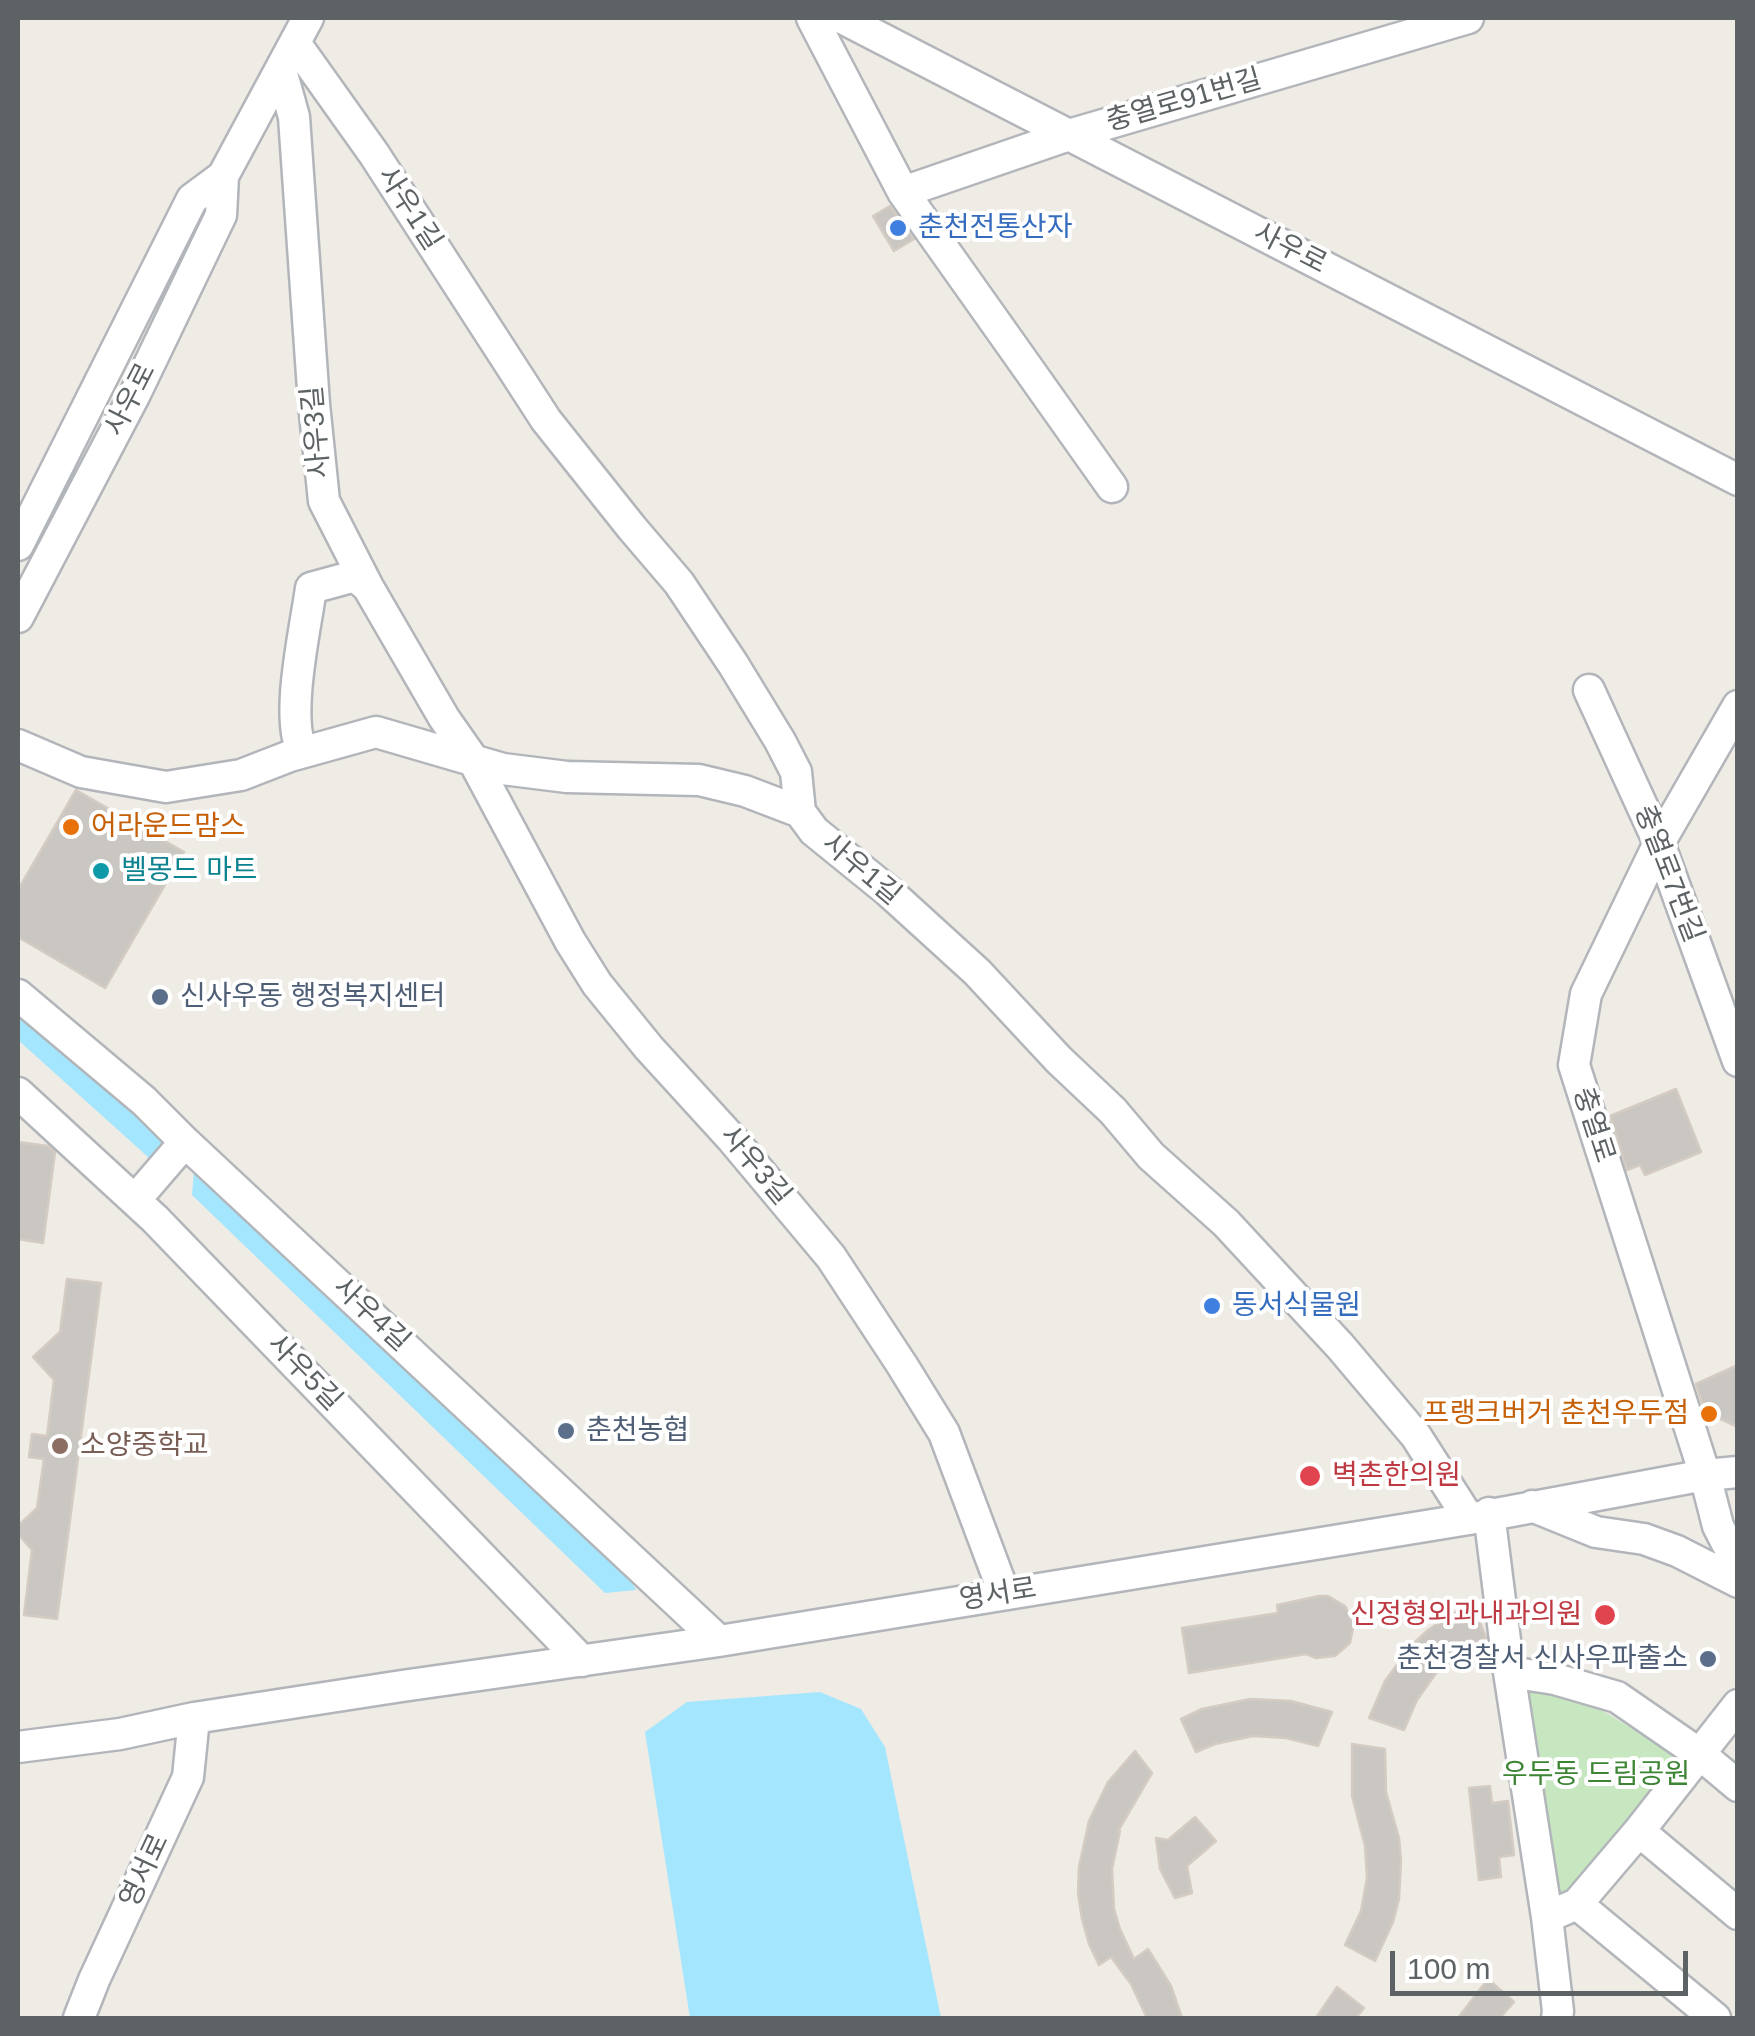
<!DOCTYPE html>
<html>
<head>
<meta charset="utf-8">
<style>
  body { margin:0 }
  #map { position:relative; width:1755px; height:2036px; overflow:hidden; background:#efebe5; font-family:Helvetica,sans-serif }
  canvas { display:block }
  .frame { position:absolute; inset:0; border:20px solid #5d6265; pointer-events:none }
  .scale { position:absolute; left:1390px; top:1951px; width:298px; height:45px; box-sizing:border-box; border:5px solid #5d6265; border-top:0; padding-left:12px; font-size:30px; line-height:35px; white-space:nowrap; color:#5d6265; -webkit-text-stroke:8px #fff; paint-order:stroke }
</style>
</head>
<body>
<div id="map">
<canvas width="1755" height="2036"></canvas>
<div class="frame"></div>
<div class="scale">100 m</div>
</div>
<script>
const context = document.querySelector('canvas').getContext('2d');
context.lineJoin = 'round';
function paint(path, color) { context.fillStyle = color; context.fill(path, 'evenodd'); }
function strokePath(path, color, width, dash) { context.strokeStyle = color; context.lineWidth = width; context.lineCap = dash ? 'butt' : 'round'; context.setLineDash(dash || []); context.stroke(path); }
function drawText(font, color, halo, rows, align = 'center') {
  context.font = font + ' Helvetica,"Noto Sans KR",sans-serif'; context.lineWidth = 8; context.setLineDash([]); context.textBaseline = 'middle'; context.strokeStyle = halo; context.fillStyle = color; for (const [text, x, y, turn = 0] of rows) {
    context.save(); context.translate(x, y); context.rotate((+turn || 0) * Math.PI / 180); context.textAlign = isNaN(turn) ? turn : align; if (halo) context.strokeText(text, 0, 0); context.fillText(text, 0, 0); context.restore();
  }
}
paint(new Path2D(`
  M1557,1683l125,76 -52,70 -77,78 -25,-223z`), '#c7e7c1');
paint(new Path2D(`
  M18,1004l145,131 3,23 -8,8 -140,-126z
  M194,1169l434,407 8,14 -31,3 -413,-398z
  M820,1692l41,17 24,38 56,271h-251l-45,-286 42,-30z`), '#a5e6ff');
const building = new Path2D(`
  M890,206l24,33 -20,12 -21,-35z
  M76,790l108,62 -79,136 -87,-51v-47z
  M1676,1089l25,63 -56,23 -5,-10 -13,5 -17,-54z
  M18,1142l30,4 7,6 -12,91 -25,-4z
  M67,1279l34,4 -44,336 -33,-4 8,-65 -14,-16v-8l19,-18 7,-49 -15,-2 3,-23 15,2 7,-56 -21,-23 27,-25z
  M1738,1365v62l-33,-15 -9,-28z
  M1319,1596h9l17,10 9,17 -4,20 -15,13 -19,2 -10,-4 -117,19 -7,-45 96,-15 -1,-8z
  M1473,1603l13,35 -18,9 -31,25 -20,28 -13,30 -35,-12 16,-37 25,-34 18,-17 22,-15z
  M1250,1699l41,2 41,11 -14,34 -32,-8 -33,-2 -38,8 -19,8 -15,-33 21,-10z
  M1352,1744l33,5 1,43 13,46 2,22 -2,39 -6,23 -18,39 -30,-16 16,-34 6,-33 -2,-32 -13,-50z
  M1135,1751l17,22 -34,58h2l-8,38 2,40 6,20 14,30 14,-10 23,37 11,32h-35l-16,-34 -20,-27 -12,8 -10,-21 -7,-25 -4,-26 1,-26 10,-46 19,-39z
  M1490,1786l2,17 16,-2 6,54 -15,2 2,20 -22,3 -10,-92z
  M1195,1817l21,24 -29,25 5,27 -17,5 -15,-29 -4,-31 12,2z
  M1488,1979l26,23 -14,16h-42z
  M1337,1987l27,21 -8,10h-40z`);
paint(building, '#cac6c1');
strokePath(building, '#d4ccc3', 2.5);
const minor = new Path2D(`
  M812,18l91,174 209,295
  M842,18l896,462
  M295,43l79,111 172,266 86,108 47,55 54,81 47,77 16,31 4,40 14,19 74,60 89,81 82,88 54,51 38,45 75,67 114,123 76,90 53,83
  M281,70l13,47 20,287 10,97 44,86 76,131 28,40 98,183 27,43 52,64 84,92 98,117 71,108 42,68 60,160
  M903,192l166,-57 399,-117
  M18,545l174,-346 31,-23 85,-158
  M18,617l117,-223 86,-179 2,-39
  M1589,690l70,153 79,218
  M1738,706l-79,137 -73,151 -12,71 131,410 13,51 20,39
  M18,745l63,27 85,15 75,-12 49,-19 86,-24 127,37 64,8 132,3 46,11 55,21
  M303,752c-19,-32 3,-126 8,-164l44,-12 13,11
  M18,995l126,106 41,41 534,499
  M18,1093l137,126 427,442
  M135,1200l50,-58
  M1532,1506l64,26 48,7 33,12 61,31
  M1489,1513l20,159 38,245 11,94 -1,7
  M1509,1672l46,7 62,18 84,58 37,31
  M18,1747l102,-13 74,-16 208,-32 317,-45 750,-122 236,-44 33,-3
  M1639,1831l99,83
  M1577,1904l138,114
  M1547,1917l30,-13 62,-73 99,-126
  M79,2018l15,-38 94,-203 6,-59`);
strokePath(minor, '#b2b6ba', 35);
strokePath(minor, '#fff', 30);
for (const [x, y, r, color] of [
  [898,228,10,"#3f7fe0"],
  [71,827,10,"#e8710a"],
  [101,871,10,"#0f9aa8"],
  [160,997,10,"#5c6f8a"],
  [1212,1306,10,"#3f7fe0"],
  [1709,1414,10,"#e8710a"],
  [566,1431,10,"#5c6f8a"],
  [60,1446,10,"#8d6e63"],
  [1310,1476,12,"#e0444e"],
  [1605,1615,12,"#e0444e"],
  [1708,1659,10,"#5c6f8a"]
]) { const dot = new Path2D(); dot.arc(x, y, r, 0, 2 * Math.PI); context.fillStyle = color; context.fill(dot); strokePath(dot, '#fff', 4); }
drawText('28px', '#5d6265', '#fff', [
  ["충열로91번길",1184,101,-16],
  ["사우1길",409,209,57],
  ["사우로",1290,249,27],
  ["사우로",131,400,-63],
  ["사우3길",317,432,-95],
  ["사우1길",861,870,40],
  ["충열로7번길",1668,874,69],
  ["충열로",1593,1125,72],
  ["사우3길",755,1166,50],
  ["사우4길",371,1315,43],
  ["사우5길",304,1373,46],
  ["영서로",998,1595,-9],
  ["영서로",145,1871,-65]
]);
drawText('28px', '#366cbe', '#fff', [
  ["춘천전통산자",918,228],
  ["동서식물원",1232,1306]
], 'left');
drawText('28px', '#c56008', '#fff', [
  ["어라운드맘스",91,827],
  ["프랭크버거 춘천우두점",1689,1414,"right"]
], 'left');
drawText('28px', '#0d838f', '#fff', [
  ["벨몽드 마트",121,871]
], 'left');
drawText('28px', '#4e5e75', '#fff', [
  ["신사우동 행정복지센터",180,997],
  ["춘천농협",586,1431],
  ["춘천경찰서 신사우파출소",1688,1659,"right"]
], 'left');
drawText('28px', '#785e54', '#fff', [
  ["소양중학교",80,1446]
], 'left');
drawText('28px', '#be3a42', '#fff', [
  ["벽촌한의원",1332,1476],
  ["신정형외과내과의원",1582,1615,"right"]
], 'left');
drawText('28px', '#3d8534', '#fff', [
  ["우두동 드림공원",1596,1775]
]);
</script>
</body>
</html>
